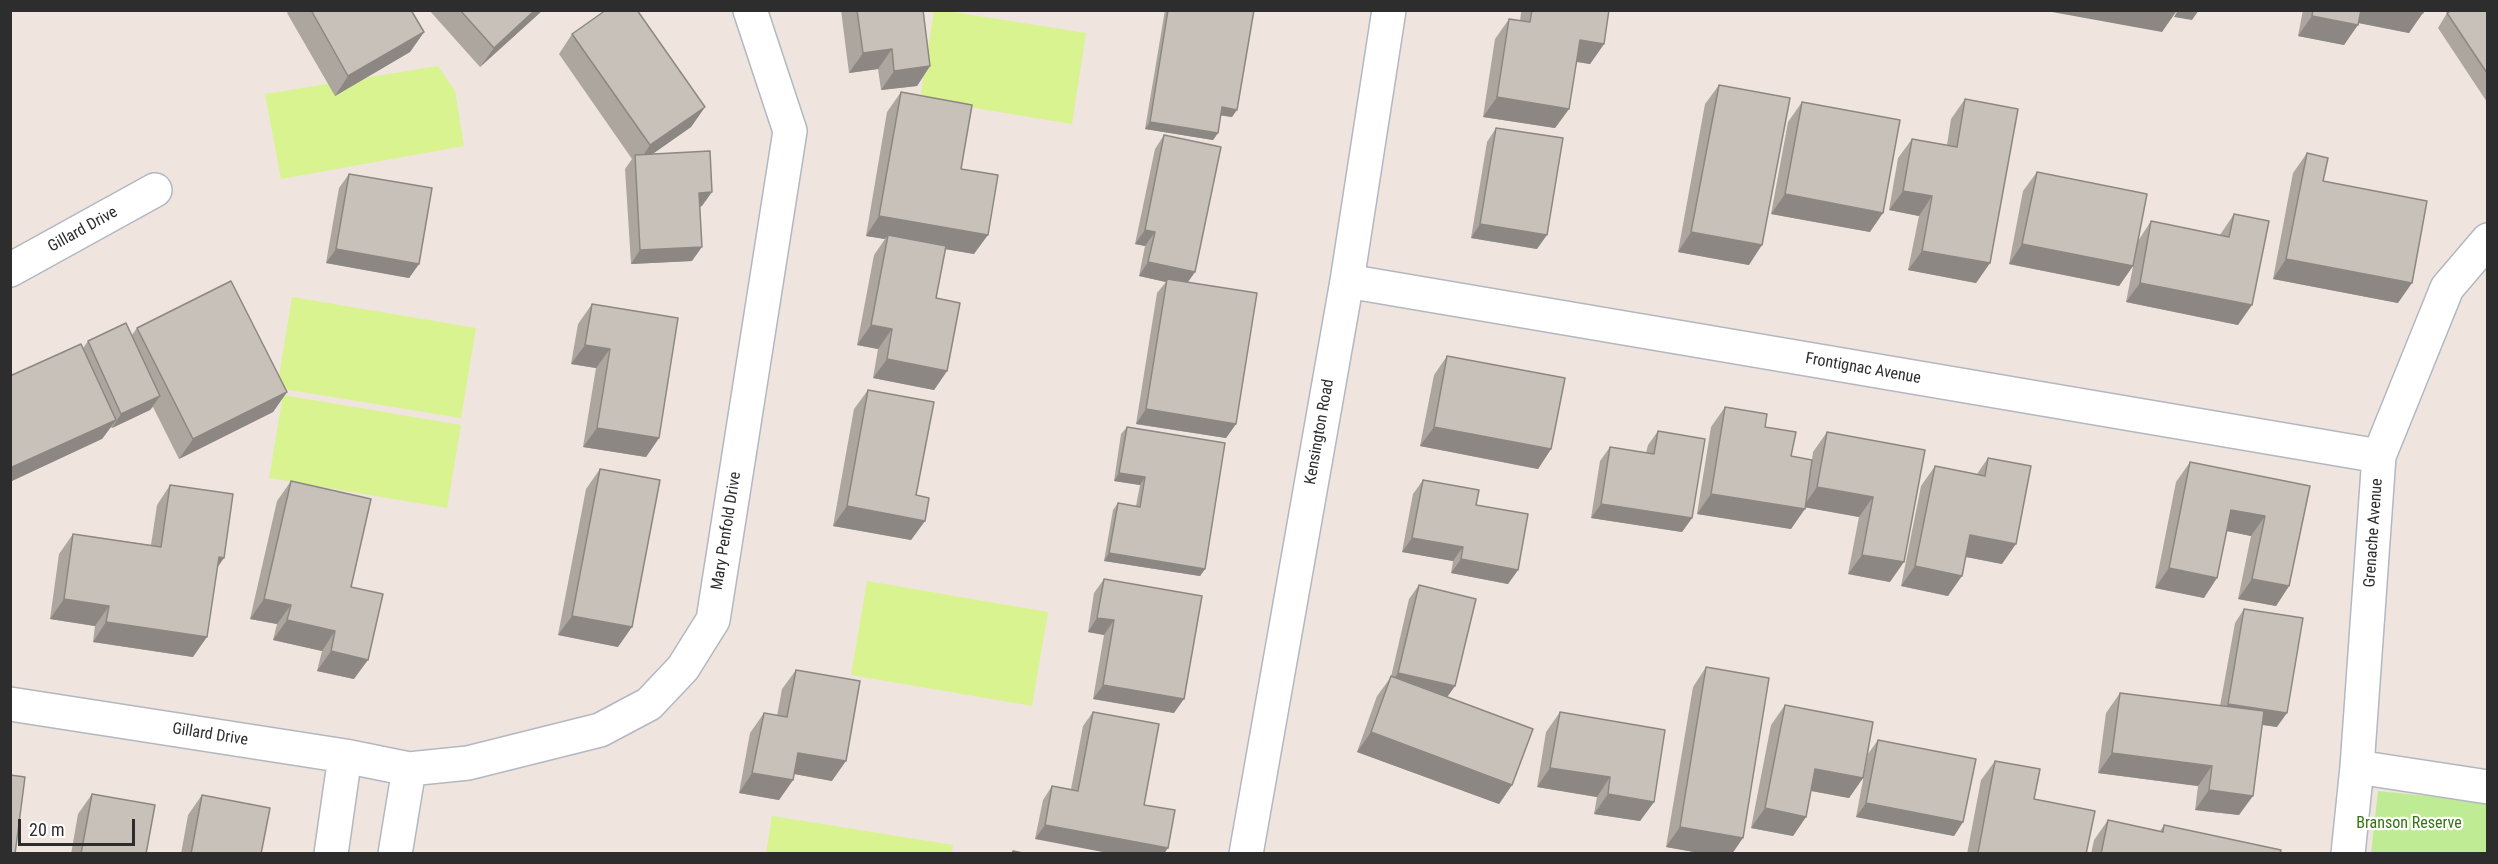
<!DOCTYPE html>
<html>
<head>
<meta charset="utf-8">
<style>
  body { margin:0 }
  #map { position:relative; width:2498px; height:864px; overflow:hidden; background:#efe5de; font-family:"Roboto Condensed",sans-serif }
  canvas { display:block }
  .frame { position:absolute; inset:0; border:12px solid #2d2d2d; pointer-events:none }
  .scale { position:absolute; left:18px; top:819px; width:117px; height:27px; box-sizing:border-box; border:3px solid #2d2d2d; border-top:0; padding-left:8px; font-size:18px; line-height:21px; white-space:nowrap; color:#2d2d2d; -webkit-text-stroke:4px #fff; paint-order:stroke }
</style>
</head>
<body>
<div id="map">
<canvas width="2498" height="864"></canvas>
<div class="frame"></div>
<div class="scale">20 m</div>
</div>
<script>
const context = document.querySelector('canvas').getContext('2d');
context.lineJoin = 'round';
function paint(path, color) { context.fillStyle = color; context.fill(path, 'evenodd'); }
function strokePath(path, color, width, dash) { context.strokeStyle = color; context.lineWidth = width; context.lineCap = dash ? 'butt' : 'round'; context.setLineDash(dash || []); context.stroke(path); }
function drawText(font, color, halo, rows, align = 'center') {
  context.font = font + ' "Roboto Condensed",sans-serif'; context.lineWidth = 4.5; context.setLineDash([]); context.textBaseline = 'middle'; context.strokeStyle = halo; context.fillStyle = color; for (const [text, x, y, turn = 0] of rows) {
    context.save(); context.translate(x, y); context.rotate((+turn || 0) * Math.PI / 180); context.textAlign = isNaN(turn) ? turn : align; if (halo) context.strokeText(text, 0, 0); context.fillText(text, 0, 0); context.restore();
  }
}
paint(new Path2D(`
  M2378,791l109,11v51l-116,1z`), '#bfeb95');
paint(new Path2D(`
  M934,11h13l139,22 -14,91 -152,-25z
  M438,66l17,25 9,55 -183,33 -16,-85z
  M292,297l184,31 -15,90 -184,-30z
  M283,395l178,30 -14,83 -178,-30z
  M867,581l181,31 -16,94 -181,-31z
  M772,816l181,29 -1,8h-186z`), '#d8f390');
const street = new Path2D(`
  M10,270l145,-80
  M1347,281l1032,175
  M10,704l335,52 64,13 59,-6 132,-33 49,-26 34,-36 30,-48 77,-489 -40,-121
  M2357,767l131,20
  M331,854l14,-98
  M395,854l14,-85
  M1246,854l101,-573 42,-271
  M2348,854l9,-87 22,-311 68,-168 41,-48`);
strokePath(street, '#b2b7c2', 36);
strokePath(street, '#fff', 33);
paint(new Path2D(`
  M289,10h122l13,22 -14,20 -75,44 -48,-83z
  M429,10h114l-63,57z
  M841,10h82l7,56 -13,20 -36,4 -3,-21 -29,4z
  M1165,10h89l-22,107 -11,-2 -3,18 -5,7 -68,-11z
  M1523,10h86l-5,34 -14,20 -14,-2 -7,47 -14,19 -72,-11 12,-78 14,-20 11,2 1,-8z
  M2303,10h120l-14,23 -51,-10 -14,22 -46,-9z
  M2487,10v92l-49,-74 9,-15z
  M572,34l133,73 -14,20 -39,27 50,52 -2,1 -8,54 -61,3 -6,-95 7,-10 -73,-105z
  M1719,85l30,180 -71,-13 27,-148z
  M901,92l60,77 13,85 -29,-5 -9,49 11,73 -13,19 -61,-12 5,-29 -21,-4 17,-90 11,-16 -19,-3 21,-124z
  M1965,99l25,164 -14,20 -68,-13 11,-54 -30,-6 9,-52 14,-19 35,6 4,-26z
  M1802,102l68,130 -99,-18 17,-92z
  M1496,128l41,121 -66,-11 16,-96z
  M1164,135l31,137 -7,10 48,142 -10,14 -90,-14 21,-131 9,-11 -27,-6 6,-30 -10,-2 20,-95z
  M2307,153l16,28 75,122 -125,-24 20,-106z
  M2037,172l96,94 -14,20 -110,-22 14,-73z
  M349,174l70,90 -10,14 -83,-15 13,-75z
  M2234,214l4,111 -112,-23 12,-61 13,-20 69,14z
  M592,304l67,134 -13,19 -63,-10 13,-79 -25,-4 7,-40z
  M137,328l150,64 -14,20 -94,47 -26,-52 -3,3 -38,18 -1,-1 -9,12 -19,-91 5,-7 44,-6z
  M1447,356l104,93 -13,20 -118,-23 14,-71z
  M868,390l48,105 9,26 -14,19 -78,-14 21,-117z
  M1725,407l40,20 26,29 21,4 1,-8 14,-20 98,18 -35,132 -42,-8 11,-57 -54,-10 -14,22 -94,-15 14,-87z
  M1127,427l78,142 -5,7 -96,-15 9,-51 5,-7 18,3 4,-21 -26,-4 7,-47z
  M1658,431l34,87 -10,14 -91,-14 9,-57 10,-14 36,6 2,-8z
  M1988,458l14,106 -36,-7 -18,39 -47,-10 20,-100 14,-20 42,8z
  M2190,462l120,24 -21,100 -13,20 -38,-7 13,-63 -24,-5 -23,67 -49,-10 21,-106z
  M600,469l18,178 -60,-12 28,-146z
  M1423,480l53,25 42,65 -10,14 -57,-11 2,-12 -51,-9 11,-58z
  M291,481l60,106 3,92 -37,-8 5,-20 -49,-11 4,-16 -27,-5 27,-118z
  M170,485l47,82 -24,90 -100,-15 2,-16 -45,-7 9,-65 14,-20 78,11 6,-40z
  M1104,579l70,134 -81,-14 11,-64 -16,-3 6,-39z
  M1419,585l36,101 -8,11 65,88 -13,19 -142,-52 20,-56 14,-19 18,-78z
  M2244,609l33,118 -15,-2 -23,90 -44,-5 3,-24 -100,-13 8,-60 14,-20 100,13 15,-83z
  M1706,667l26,187h-27l-39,-7 27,-160z
  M796,670l36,111 -38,-7 -1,6 -14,20 -40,-7 11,-60 14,-20 13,3 5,-27z
  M1785,705l78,73 -14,20 -38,-7 -5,26 -13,19 -42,-8 20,-103z
  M1093,712l51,93 -109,34 8,-39 9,-14 19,3 12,-63z
  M1560,712l94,90 -14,19 -46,-7 3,-17 -60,-10 9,-55z
  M1878,740l85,82 -9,14 -98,-19 12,-63z
  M1995,761l39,38 52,55h-119l14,-74z
  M92,794l54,60h-75l7,-40z
  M202,795l59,59h-80l7,-39z
  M2108,820l52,11 4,-6 116,29h-189l3,-14z`), '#aca69f');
paint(new Path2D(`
  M535,10h8l-63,57 14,-19z
  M2053,10h113l10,2 -14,20 -110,-20z
  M2178,10h21l-7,10 -18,-3z
  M2356,10h53l14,3 -14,20 -60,-12z
  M2312,16l46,9 -14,20 -46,-9z
  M424,32l-14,20 -75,44 13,-20z
  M1580,40l24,4 -14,20 -24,-4z
  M892,49l-14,20 -29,4 14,-20z
  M930,66l-13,20 -36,4 13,-19z
  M1497,97l72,12 -14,19 -72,-11z
  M705,107l-14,20 -54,38 13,-20z
  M1222,107l15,3 -5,7 -15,-2z
  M1150,122l68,11 -5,7 -68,-11z
  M1903,191l29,5 -13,20 -30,-6z
  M712,192l-10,14 -13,1 10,-14z
  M1785,194l98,19 -13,19 -99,-18z
  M879,216l109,19 -14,19 -87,-15 1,-4 -3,4 -19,-3z
  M1480,224l67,11 -10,14 -66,-11z
  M1145,230l10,2 -10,14 -10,-2z
  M1691,232l71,13 -13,20 -71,-13z
  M2022,244l111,22 -14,20 -110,-22z
  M702,247l-10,14 -61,3 9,-14z
  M336,249l83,15 -10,14 -83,-15z
  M1922,251l68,12 -14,20 -68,-13z
  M2286,259l126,24 -14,20 -125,-24z
  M1148,262l47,10 -10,14 -18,-7 -1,3 -27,-6z
  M2140,283l112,22 -14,20 -112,-23z
  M871,325l21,4 -14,20 -21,-4z
  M585,345l25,4 -14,19 -25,-4z
  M887,359l60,12 -13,19 -61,-12z
  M287,392l-14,20 -94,47 14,-20z
  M160,396l-10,14 -38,18 9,-14z
  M1146,409l90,15 -10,14 -90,-14z
  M116,420l-14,19 -92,43v-14z
  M1434,427l117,22 -13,20 -118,-23z
  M597,428l62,10 -13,19 -63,-10z
  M1119,473l26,4 -5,8 -26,-4z
  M1817,487l56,10 -14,20 -56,-10z
  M1711,494l94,15 -14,20 -94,-15z
  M1601,504l91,14 -10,14 -91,-14z
  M847,506l78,15 -14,19 -78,-14z
  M2231,510l34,6 -14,20 -34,-7z
  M1970,535l46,9 -14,20 -46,-9z
  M1412,538l51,9 -10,14 -51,-9z
  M1109,553l96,16 -5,7 -96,-15z
  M1862,555l42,7 -14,20 -42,-8z
  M219,557l5,1 -14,20z
  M1461,559l57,11 -10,14 -57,-11z
  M1915,566l47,10 -14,20 -47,-10z
  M2169,568l48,10 -13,20 -49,-10z
  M2252,579l37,7 -13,20 -38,-7z
  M64,599l45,7 -14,20 -45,-7z
  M264,599l27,6 -14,19 -27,-5z
  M572,616l60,11 -14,20 -60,-12z
  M1097,618l17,2 -10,15 -16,-3z
  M287,620l48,11 -13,20 -49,-11z
  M106,622l101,15 -14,20 -100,-15z
  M331,651l37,9 -14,19 -37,-8z
  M1398,673l57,13 -10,14 -57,-13z
  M1103,685l81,14 -10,14 -81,-14z
  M2228,704l59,9 -10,14 -59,-9z
  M1371,732l141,53 -13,19 -142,-52z
  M798,753l48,8 -14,20 -48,-9z
  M2112,753l100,13 -14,20 -100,-13z
  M1550,768l60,9 -13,20 -60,-10z
  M1815,769l48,9 -14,20 -48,-9z
  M752,773l41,7 -14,20 -40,-7z
  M2209,790l44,6 -14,19 -44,-5z
  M1608,794l46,8 -14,19 -46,-7z
  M1866,803l97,19 -9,14 -98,-19z
  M1765,808l41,9 -13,19 -42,-8z
  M1045,825l123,23 -4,6h-51l-78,-15z
  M1680,827l63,11 -11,16h-27l-39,-7z`), '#8c8782');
const building = new Path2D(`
  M311,10h100l13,22 -76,44z
  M460,10h75l-41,38z
  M606,10h31l68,97 -55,38 -78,-111z
  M857,10h66l7,56 -36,5 -2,-22 -29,4z
  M1168,10h86l-17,100 -15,-3 -4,26 -68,-11z
  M1532,10h77l-5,34 -24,-4 -11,69 -72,-12 12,-78 21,3z
  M2313,10h48l-3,15 -46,-9z
  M2409,10h14v3z
  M2452,10h35v63l-40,-60z
  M1719,85l71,13 -28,147 -71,-13z
  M901,92l71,13 -11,64 37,6 -10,60 -109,-19z
  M1965,99l53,10 -28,154 -68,-12 10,-55 -29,-5 9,-52 45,8z
  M1802,102l98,18 -17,93 -98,-19z
  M1496,128l67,10 -16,97 -67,-11z
  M1164,135l57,12 -26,125 -47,-10 7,-30 -10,-2z
  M710,151l2,41 -13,1 3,54 -62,3 -5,-95z
  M2307,153l21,5 -5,23 104,20 -15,82 -126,-24z
  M2037,172l110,22 -14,72 -111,-22z
  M349,174l83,14 -13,76 -83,-15z
  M2234,214l35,7 -17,84 -112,-22 11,-62 78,16z
  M888,235l58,11 -10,52 24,5 -13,68 -60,-12 5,-30 -21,-4z
  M1167,279l90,14 -21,131 -90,-15z
  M231,281l56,111 -94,47 -56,-111z
  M592,304l86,14 -19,120 -62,-10 13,-79 -25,-4z
  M126,323l34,73 -39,18 -33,-73z
  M81,344l35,76 -106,48v-92z
  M1447,356l118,22 -14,71 -117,-22z
  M868,390l66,12 -18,93 13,3 -4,23 -78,-15z
  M1725,407l42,7 -2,13 31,5 -5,24 21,4 -7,49 -94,-15z
  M1127,427l98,16 -20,126 -96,-16 9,-50 22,4 5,-30 -26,-4z
  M1658,431l47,8 -13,79 -91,-14 9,-57 44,7z
  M1827,432l98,18 -21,112 -42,-7 11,-58 -56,-10z
  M1988,458l43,8 -15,78 -46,-9 -8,41 -47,-10 20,-100 50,10z
  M2190,462l120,24 -21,100 -37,-7 13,-63 -34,-6 -14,68 -48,-10z
  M600,469l60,11 -28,147 -60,-11z
  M1423,480l56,10 -3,15 52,9 -10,56 -57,-11 2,-12 -51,-9z
  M291,481l80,18 -20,88 32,7 -15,66 -37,-9 4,-20 -48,-11 4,-15 -27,-6z
  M170,485l63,9 -9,64 -5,-1 -12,80 -101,-15 3,-16 -45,-7 9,-65 88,13z
  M1104,579l98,17 -18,103 -81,-14 11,-65 -17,-2z
  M1419,585l57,14 -21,87 -57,-13z
  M2244,609l59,9 -16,95 -59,-9z
  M1706,667l63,11 -26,160 -63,-11z
  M796,670l64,11 -14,80 -48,-8 -5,27 -41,-7 12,-60 23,4z
  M1391,676l142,53 -21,56 -141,-53z
  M2120,693l144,18 -11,85 -44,-6 3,-24 -100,-13z
  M1785,705l88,17 -10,56 -48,-9 -9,48 -41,-9z
  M1093,712l66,12 -15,81 31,5 -7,38 -123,-23 7,-39 26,5z
  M1560,712l105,18 -11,72 -46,-8 2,-17 -60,-9z
  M1878,740l98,19 -13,63 -97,-19z
  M1995,761l45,8 -6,30 61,12 -9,43 -108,-1z
  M10,775l15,2 -10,77h-5z
  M92,794l63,11 -9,49h-65z
  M202,795l68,13 -9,46h-70z
  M2108,820l55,12 1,-7 117,25 -1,4h-179z
  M1013,851l15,3h-16z`);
paint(building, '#c8c1b9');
strokePath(building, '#8c8782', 1.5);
drawText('16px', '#2d2d2d', '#fff', [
  ["Gillard Drive",83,230,-29],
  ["Frontignac Avenue",1863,369,10],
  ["Kensington Road",1320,432,-80],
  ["Mary Penfold Drive",727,531,-81],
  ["Grenache Avenue",2374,533,-86],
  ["Gillard Drive",210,735,9]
]);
drawText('16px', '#357313', '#fff', [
  ["Branson Reserve",2409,824]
]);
</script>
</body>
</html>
